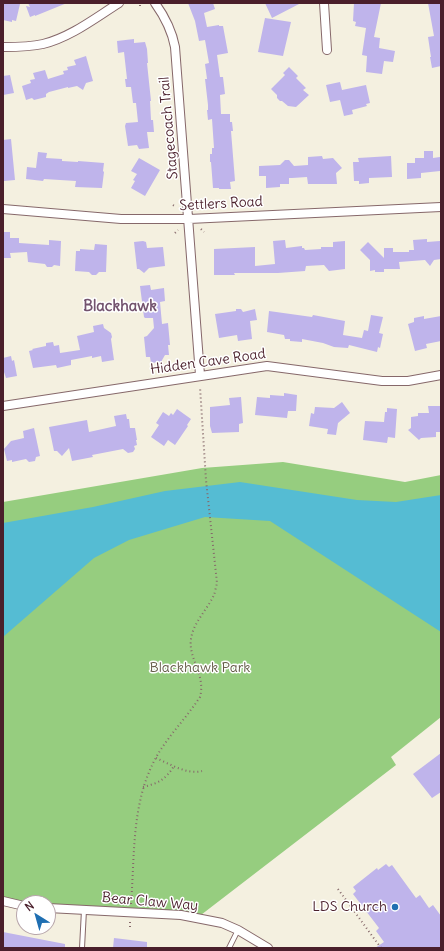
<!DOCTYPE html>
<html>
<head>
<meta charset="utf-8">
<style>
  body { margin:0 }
  #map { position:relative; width:444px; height:951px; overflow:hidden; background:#f4f0e0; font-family:Delius,sans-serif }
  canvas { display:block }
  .frame { position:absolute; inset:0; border:4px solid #4a1f2b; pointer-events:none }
  .north { position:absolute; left:16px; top:895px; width:40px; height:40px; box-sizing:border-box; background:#fff; border:1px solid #b7a5aa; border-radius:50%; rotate:323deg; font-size:11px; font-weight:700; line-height:16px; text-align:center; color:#4a1f2b }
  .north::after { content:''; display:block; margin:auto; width:14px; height:18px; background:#1f6fb2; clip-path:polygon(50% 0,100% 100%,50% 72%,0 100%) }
</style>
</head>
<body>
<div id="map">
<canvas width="444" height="951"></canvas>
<div class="frame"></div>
<div class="north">N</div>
</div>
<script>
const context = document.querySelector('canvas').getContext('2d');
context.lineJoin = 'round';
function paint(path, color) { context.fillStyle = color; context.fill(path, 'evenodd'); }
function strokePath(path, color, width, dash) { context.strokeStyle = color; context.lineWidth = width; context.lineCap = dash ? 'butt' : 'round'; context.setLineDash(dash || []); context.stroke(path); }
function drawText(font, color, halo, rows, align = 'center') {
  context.font = font + ' Delius,sans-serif'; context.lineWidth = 3; context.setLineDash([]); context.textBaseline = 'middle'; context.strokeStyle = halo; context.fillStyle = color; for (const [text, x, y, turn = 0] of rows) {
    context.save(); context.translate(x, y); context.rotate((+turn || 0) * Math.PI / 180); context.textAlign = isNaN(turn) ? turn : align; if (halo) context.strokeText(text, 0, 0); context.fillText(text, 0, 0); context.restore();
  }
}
paint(new Path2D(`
  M283,462l122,20 36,-7v242l-50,40 5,8 -199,153 -149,-10v-5l-45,-2v-399l199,-34z`), '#96cd7f');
paint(new Path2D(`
  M240,482l117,18 39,2 45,-7v137l-171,-111 -65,-4 -76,23 -35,18 -91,79v-114l90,-16 72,-16z`), '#55bcd3');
paint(new Path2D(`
  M3,3l17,1 -4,17 -4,-1v2l-9,-2z
  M28,3h39l-32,13v-1l-5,2 -4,-11 4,1z
  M188,3h25l2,6 -11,4 3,14 12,-2v1h4l5,27 -11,2 3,22h3l2,17 -5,1 1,19h9v8h2l1,9h-2l4,50 -5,1 1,7h-12v-1h-6l-2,-26h-1v-8h2v-6h2l-2,-29 -4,1 -1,-10h1v-5l-3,-26h2l-2,-15 4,-1 -4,-23 -6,1 -4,-20z
  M265,3h36l-29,15z
  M354,3h27l-7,34 6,1 -1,10 16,3 -2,11 -9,-1 -2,13 -16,-2 1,-16 -5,-1 4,-27 -11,-2 1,-4 -3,-1z
  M428,3h13v63l-9,2 -2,-11h1l-3,-20 6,-1z
  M265,18l26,4 -8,34 -25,-4z
  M134,39v4l11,-1 2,7 1,14h-1l4,38h-1l1,19h2l1,12h-7l2,16 -10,1 -2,-4 -9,1 -3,-20 1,-3 12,-1 -2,-19h-3l-2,-16h-5l-1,-8h2l-3,-27 -6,1 -1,-12z
  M86,56l7,25 -7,2 -3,7 -6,-4 -9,2v-1l-19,5 -3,2v3l-12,3 -2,-2 -6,2 -4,-14 9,-3 -1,-3 5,-1 -2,-6 12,-3 3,9 16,-5 -1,-3 5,-1 -1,-3 9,-2 -2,-5z
  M289,67l9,9 -2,2 10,10 -3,2 6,5 -13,12 -8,-1 -6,-5h-2l-3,-3v-3l-6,-6 14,-14 -2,-2z
  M10,75l4,18 -11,2v-19z
  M340,82l2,8 24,-5 4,18 -4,1 1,2 -15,4 1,4 -9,2 -4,-16 -10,2 -4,-17z
  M11,139l4,41 -11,1 -1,-41z
  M424,151h9v7l7,-1v14l-19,2v5l-14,1v-16h8v-5h9z
  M38,152l9,1 -1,5 16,1v2l16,1v-1l26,2 -1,8 1,1 -2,16 -27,-1 1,-6 -32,-2 -1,2 -17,-2 1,-12 9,1z
  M322,156l1,3 10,-1 9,10 -6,5 1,11h-29l-1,-7 -15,1h-3v6h-9v3l-14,1v-12h-7v-10l21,-1 5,-5h4l5,6 14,-1v-8z
  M391,156l1,21 -23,1v5l-10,1v-3h-5l-1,-19h6l-1,-4z
  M139,158l21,12 -15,26 -14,-8 4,-7 -2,-1 4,-6 -6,-3z
  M3,232h7v6h9v5l30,2v-5l12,1 -1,25 -6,-1 -2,2h-5l-2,-3 -17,-2 -1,-10 -17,1 1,5h-8z
  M427,239v3l13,-1 1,3v15l-7,1 -4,6 -5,-6 -26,2 1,7h-16v3h-9v-2l-5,1v-11l-10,-10 8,-8 16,16v-10h9v4h16v-2h5l-1,-10z
  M285,240l1,8 16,-2v2h2l1,2 16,-1v-2h12v-5l12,-1v28l-16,2 -5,-6 -18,1 -1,5 -27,2h-44l1,2h-21v-26l41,-2v19l20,-2 -2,-23z
  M143,241l3,1 1,6 16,-1 2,19 -16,2 -5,5 -5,-4h-2l-3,-27z
  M95,244l12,1 -1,27h-7l-3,3h-4l-3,-3 -14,-1 1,-20h4v-2l14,1z
  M150,285l1,5 13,-2 1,13 -5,1 2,22 6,-1 2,22h-2l1,10h-4l-4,7 -10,1 -1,-6h-4l-2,-20 3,-1 7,-8 -1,-10h-8l-1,-1 -4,-31z
  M236,309h5l2,3 12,-3 2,11 -7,1 2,18 -14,2 -1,-6 -18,3 -4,-24 21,-3z
  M269,311l43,6 1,-2 32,6 -2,14 19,3 2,-8 4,1 3,-16 12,2 -4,16 4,1 -3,14 -2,-1 -1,5 -28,-7 -1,3 -14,-1 -11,-4 -21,-4v3l-12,-1v-2h-5l-1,-4 -17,-3z
  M424,316v3l17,-3v25l-15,3 1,4 -12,3 -7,-27 6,-2v-4z
  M103,324l1,4 7,5 1,4 -1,2 3,21 -12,2 -1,-6 -9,2v-2l-21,4v5l-14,3 -1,-3 -23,3 -4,-17 4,-1 -1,-1 14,-3v-3l7,-1 1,4 5,-1 1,8 20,-3 -3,-14 17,-4 -1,-6z
  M11,356l1,5 2,-1 3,16 -11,2 -2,-6h-1v-14z
  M284,393l13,2 -1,16h-8l-1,7 -32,-3 2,-18 13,1v-3l14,1z
  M241,397l2,26 -4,1v8l-27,1 -2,-7v-19l20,-2 -1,-7z
  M342,402l8,11 -12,10 -2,12 -9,-1 1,-5 -19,-3 2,-13 3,1 1,-7 19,1z
  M428,406h12v26h-4v5l-15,1 -2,2 -11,-10 3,-2v-11l7,-1v-3h11z
  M387,408l10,1 -2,29 -7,-1 -1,6 -24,-3 2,-19 19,1 1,-10h2z
  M177,409l14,10 -4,6 1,1 -13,19 -7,-5 -4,6 -13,-9 8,-12 -3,-2 7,-11 6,4 2,-3 2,2z
  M126,414l1,5h2l1,9h5l2,12h-1l1,5 -3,1 1,3 -2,3 -5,1 -5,-4 -31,6 1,2 -21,4 -3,-13 -7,8 -5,-5h-3l-5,-24 38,-7 2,12 27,-6 -2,-10z
  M34,428l6,28 -4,1 -1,4 -6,1 -3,-3 -14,3v-2l-5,1 -3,-12 7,-8 13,-3 -1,-7z
  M441,753v39l-9,6 -19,-24z
  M386,864l3,3 3,-2 24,33 4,-3 9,13 4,-3 8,11v32h-66l9,-6 -8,-11 3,-3 -26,-34 3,-3 -3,-4 24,-19 1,2z
  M3,932l62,12v4h-62z
  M114,938l33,4v6h-34z`), '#bfb4eb');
const lane = new Path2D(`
  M82,948l2,-38
  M229,948l9,-18`);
const street = new Path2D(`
  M155,3c10,14 17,28 20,44l25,328
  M324,3l3,47
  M3,47c13,0 27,0 40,-3 28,-7 52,-26 76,-41
  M3,209l118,10h68l252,-12
  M3,406l264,-40 115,15h26l33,-6
  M3,901l21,5
  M48,908l133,7 41,8 16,7 30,18`);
strokePath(lane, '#86686a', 6);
strokePath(street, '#86686a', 10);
strokePath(new Path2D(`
  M140,6v-3
  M173,205l3,2
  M199,207l3,-3
  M201,229l3,3
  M175,233l3,-3
  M156,758c14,6 31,17 46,13
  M143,787c16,-4 22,-7 31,-21
  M338,889l43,59
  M131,904c4,-51 0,-104 27,-150 12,-20 29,-37 42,-57 6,-22 -12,-39 -9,-58 2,-16 16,-29 23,-44 1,-3 2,-8 3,-12l-11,-103 -6,-93
  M130,927v-7`), '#86686a', 2, [1, 3]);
strokePath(lane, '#fff', 4);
strokePath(street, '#fff', 8);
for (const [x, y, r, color] of [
  [395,907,4,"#1f6fb2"]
]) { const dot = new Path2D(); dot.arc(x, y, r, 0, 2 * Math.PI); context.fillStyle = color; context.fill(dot); strokePath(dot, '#fff', 1.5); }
drawText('14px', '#4a1f2b', '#fff', [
  ["Stagecoach Trail",169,128,-95],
  ["Settlers Road",221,204,-3],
  ["Hidden Cave Road",208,362,-8],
  ["Bear Claw Way",150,902,5]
]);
drawText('14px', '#655c48', '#fff', [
  ["Blackhawk Park",200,668]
]);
drawText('14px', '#4a1f2b', '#fff', [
  ["LDS Church",387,907]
], 'right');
drawText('bold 15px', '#73536e', '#fff', [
  ["Blackhawk",120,307]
]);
</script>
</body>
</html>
